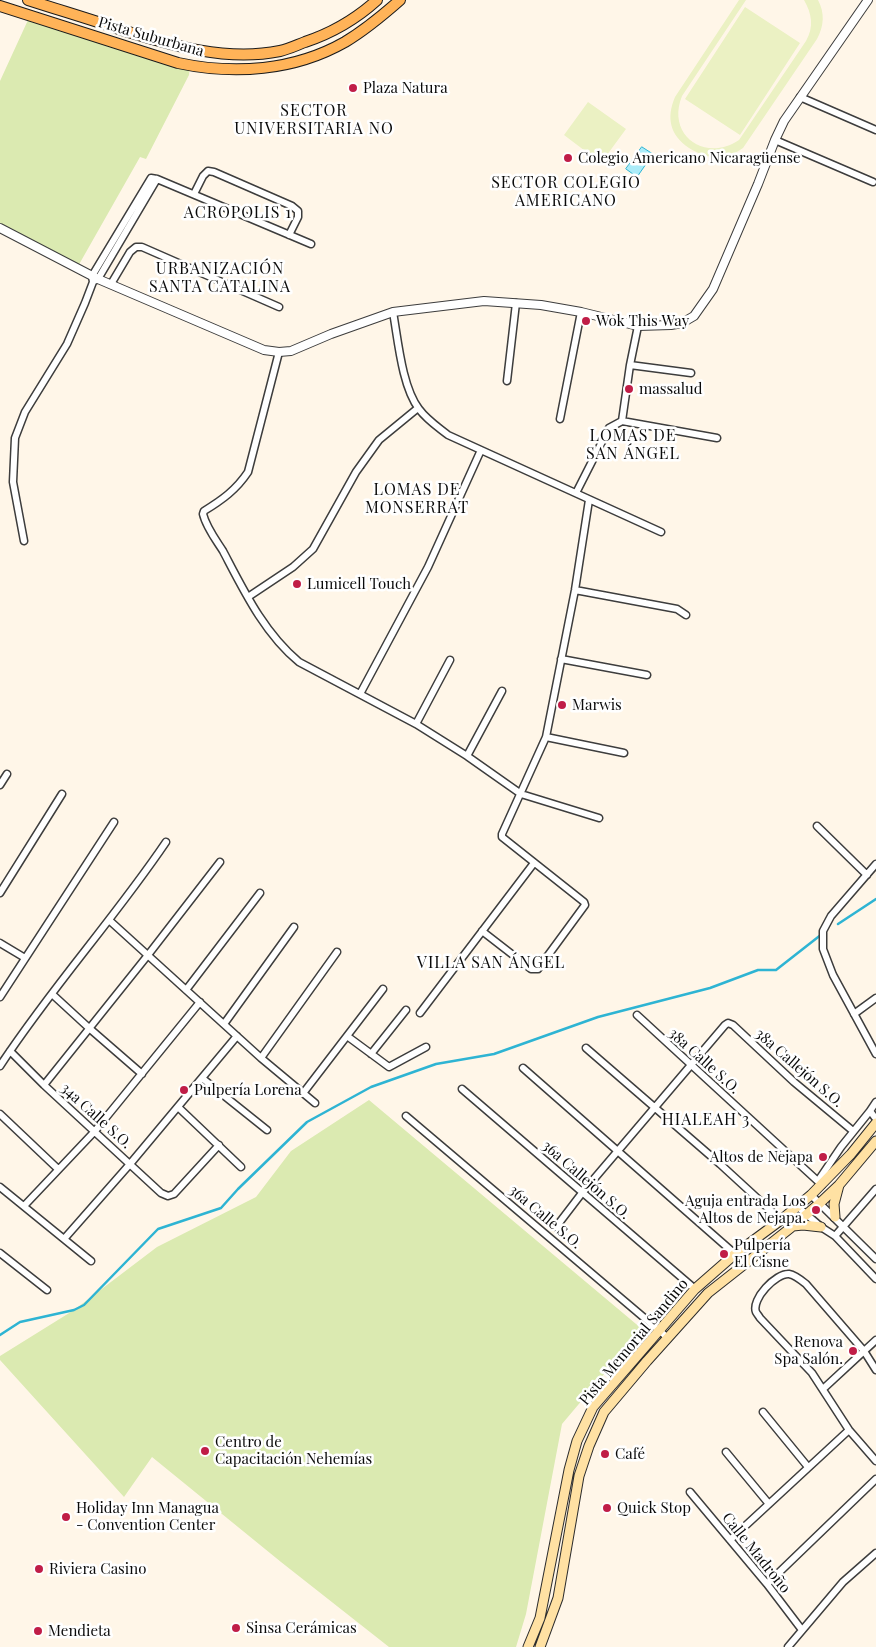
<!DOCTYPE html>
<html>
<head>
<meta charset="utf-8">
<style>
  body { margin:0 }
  canvas { display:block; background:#fff6e8 }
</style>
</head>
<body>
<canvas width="876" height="1647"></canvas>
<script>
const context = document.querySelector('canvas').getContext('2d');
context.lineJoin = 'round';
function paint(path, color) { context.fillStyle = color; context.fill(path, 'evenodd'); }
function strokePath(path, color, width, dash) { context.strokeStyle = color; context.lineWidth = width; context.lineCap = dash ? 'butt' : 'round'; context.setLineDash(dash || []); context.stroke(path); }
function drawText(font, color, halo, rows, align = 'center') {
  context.font = font + ' "Playfair Display",serif'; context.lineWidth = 5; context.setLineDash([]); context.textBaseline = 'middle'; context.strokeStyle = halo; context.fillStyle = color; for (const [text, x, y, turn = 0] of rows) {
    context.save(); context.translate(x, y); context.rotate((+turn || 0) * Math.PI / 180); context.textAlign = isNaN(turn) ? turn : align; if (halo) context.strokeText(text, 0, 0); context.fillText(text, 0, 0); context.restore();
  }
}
paint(new Path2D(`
  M28,20l162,45 -1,10 -43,84 -6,-2 -63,111 -77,-40v-147z
  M369,1100l273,229 -80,95 -36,190 -10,33h-127l-108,-85 -129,-105 -28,40 -124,-137v-4l74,-46 83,-63 99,-50 35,-46z`), '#dbeab1');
paint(new Path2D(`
  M739,0h7l-64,96c-16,39 23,67 57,44l67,-99c8,-14 6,-27 -2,-41h14c7,13 6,26 -1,39l-74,109c-19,13 -34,12 -54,0 -19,-13 -23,-30 -14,-51z
  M745,7l55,36 -60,92 -55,-36z
  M588,102l38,27 -25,34 -37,-28z`), '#ebf1c3');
const water = new Path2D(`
  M642,147l11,7 -16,23 -11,-8z`);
paint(water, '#aaecf9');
strokePath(water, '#2eb4d3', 1);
strokePath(new Path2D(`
  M838,924l38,-25
  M0,1335l20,-13 54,-12 10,-5 74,-76 63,-21 17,-19 69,-67 64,-35 65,-23 58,-10 104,-37 112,-29 48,-18h18l46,-36`), '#2eb4d3', 2.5);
const minor = new Path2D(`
  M800,97l76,33
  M775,140l98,42
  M194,194l9,-18 5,-5 6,1 78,34 6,5v6l-9,18
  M94,281l4,-2 59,-100
  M111,284l19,-32 6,-5h6l137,60
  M393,312c5,28 9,75 26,97 8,11 19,18 29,26l213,97
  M279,352l-31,120c-12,18 -26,28 -44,39l-1,3c3,13 13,26 20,37 21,40 41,82 76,111l117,62 51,32 54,38 78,24
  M630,365l61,8
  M507,381l9,-78
  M560,419l21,-107
  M622,421l8,-56 8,-39
  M576,493l33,-65 13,-7 95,17
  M24,541l-11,-59 2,-44 10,-26 42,-68 18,-41 8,-21 -1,-6 59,-98 6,1 154,65
  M575,590l102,19 9,6
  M248,597l45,-30 20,-18 43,-77 23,-32 39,-32
  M561,659l86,16
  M360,694l68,-127 53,-117
  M416,724l34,-64
  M546,737l78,16
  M467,756l35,-65
  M0,785l7,-11
  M817,826l50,49
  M876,864l-45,52 -8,15v18l10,26 43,79
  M0,893l62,-99
  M109,920l152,138 54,45
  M482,931l49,38h7l47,-64 -1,-3 -82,-65v-3l44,-97 29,-147 14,-90
  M0,943l25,15
  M186,990l74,-97
  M52,994l37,34 53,46
  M0,997l114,-175
  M420,1013l114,-150
  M854,1014l22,-16
  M637,1015l185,170
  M224,1024l70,-97
  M347,1036l42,31 37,-20
  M586,1048l134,116 61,56
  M10,1051l34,34 117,108 7,3 6,-2 45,-49
  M371,1054l35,-44
  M261,1058l76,-106
  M0,1066c51,-78 114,-147 166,-224
  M523,1068l212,186
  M202,1078l65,52
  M44,1085l104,-130 72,-93
  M462,1089l233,200
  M304,1092l79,-103
  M876,1102l-6,9 6,8
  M178,1107l63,60
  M0,1114l58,55
  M406,1116l262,222
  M818,1181l23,-34 29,-36
  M0,1187l91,74
  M811,1195l65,64
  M24,1206l71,-75 105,-129
  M798,1207l23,20 14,9 41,43
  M556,1227l26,-34 143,-168 3,-2 5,2 61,57 59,49
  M835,1236l41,-47
  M64,1239l66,-75 107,-128
  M0,1253l47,37
  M876,1370l-12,-19 -58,-67c-5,-4 -11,-9 -17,-10 -13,-1 -38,25 -33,38 1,2 3,4 4,6l52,55 37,57 27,31
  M823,1389l53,-49
  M763,1412l45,55
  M726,1452l43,52
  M690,1492l77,92 35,46
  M730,1540l119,-110
  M767,1584l109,-105
  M788,1647l55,-65 33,-29`);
const tertiary = new Path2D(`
  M0,228l98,51 166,71 15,2 12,-1 40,-17 62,-22 91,-11 57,4 40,7 57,14 33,-1 11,-2 12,-7 19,-27 45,-105 17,-44 9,-19 84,-121`);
const secondary = new Path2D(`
  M835,1217l-1,-13 5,-19
  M793,1226l10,-1 18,2
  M528,1647l12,-29 29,-148 8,-29 16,-34 102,-118 40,-35 46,-34 30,-25 40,-41 25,-31
  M540,1647l18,-49 21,-122 10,-30 15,-34 43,-51 61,-68 85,-67 27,-23 19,-18 37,-44`);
const primary = new Path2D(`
  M28,0c31,10 61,19 91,29 52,16 106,33 161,22 9,-2 17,-6 25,-9 27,-9 51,-23 72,-42
  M0,6l178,57c56,12 116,8 167,-21 20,-12 38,-27 55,-42`);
strokePath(minor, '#3d3d3d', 9);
strokePath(tertiary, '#3d3d3d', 10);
strokePath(secondary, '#2c2c2c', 11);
strokePath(primary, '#1b1b1b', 12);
strokePath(minor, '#fff', 6);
strokePath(tertiary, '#fff', 8);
strokePath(secondary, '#ffe1a3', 9);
strokePath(primary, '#ffb358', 10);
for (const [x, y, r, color] of [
  [353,88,5,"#c01d47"],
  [568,158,5,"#c01d47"],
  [586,321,5,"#c01d47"],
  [629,389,5,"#c01d47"],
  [297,584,5,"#c01d47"],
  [562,705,5,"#c01d47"],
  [184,1090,5,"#c01d47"],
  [823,1157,5,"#c01d47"],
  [816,1210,5,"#c01d47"],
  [724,1254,5,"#c01d47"],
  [853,1351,5,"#c01d47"],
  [205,1451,5,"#c01d47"],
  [605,1454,5,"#c01d47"],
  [607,1508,5,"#c01d47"],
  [66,1517,5,"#c01d47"],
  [39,1569,5,"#c01d47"],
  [236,1628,5,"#c01d47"],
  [38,1631,5,"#c01d47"]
]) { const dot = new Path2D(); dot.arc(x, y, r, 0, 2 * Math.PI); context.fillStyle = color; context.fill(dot); strokePath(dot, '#fff', 2); }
drawText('15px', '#0a0a0a', '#fff', [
  ["Pista Suburbana",151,37,16],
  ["38a Calle S.O.",704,1061,42],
  ["38a Callejón S.O.",799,1068,41],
  ["34a Calle S.O.",96,1116,42],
  ["36a Callejón S.O.",586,1180,41],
  ["36a Calle S.O.",545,1217,40],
  ["Pista Memorial Sandino",634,1342,-50],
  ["Calle Madroño",756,1553,51]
]);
drawText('15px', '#0a0a0a', '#fff', [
  ["Plaza Natura",363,88],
  ["Colegio Americano Nicaragüense",578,158],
  ["Wok This Way",596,321],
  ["massalud",639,389],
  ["Lumicell Touch",307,584],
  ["Marwis",572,705],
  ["Pulpería Lorena",194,1090],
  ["Altos de Nejapa",813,1157,"right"],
  ["Aguja entrada Los",806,1201,"right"],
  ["Altos de Nejapa.",806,1218,"right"],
  ["Pulpería",734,1245],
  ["El Cisne",734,1262],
  ["Renova",843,1342,"right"],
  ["Spa Salón.",843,1359,"right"],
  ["Centro de",215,1442],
  ["Capacitación Nehemías",215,1459],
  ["Café",615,1454],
  ["Holiday Inn Managua",76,1508],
  ["- Convention Center",76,1525],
  ["Quick Stop",617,1508],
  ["Riviera Casino",49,1569],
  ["Sinsa Cerámicas",246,1628],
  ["Mendieta",48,1631]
], 'left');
context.letterSpacing = '1px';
drawText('16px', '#0a0a0a', '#fff', [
  ["SECTOR",314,111],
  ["UNIVERSITARIA NO",314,129],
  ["SECTOR COLEGIO",566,183],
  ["AMERICANO",566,201],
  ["ACROPOLIS 1",238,213],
  ["URBANIZACIÓN",220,269],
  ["SANTA CATALINA",220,287],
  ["LOMAS DE",633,436],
  ["SAN ÁNGEL",633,454],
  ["LOMAS DE",417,490],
  ["MONSERRAT",417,508],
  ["VILLA SAN ÁNGEL",491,963],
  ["HIALEAH 3",706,1120]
]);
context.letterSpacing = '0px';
</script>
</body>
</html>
